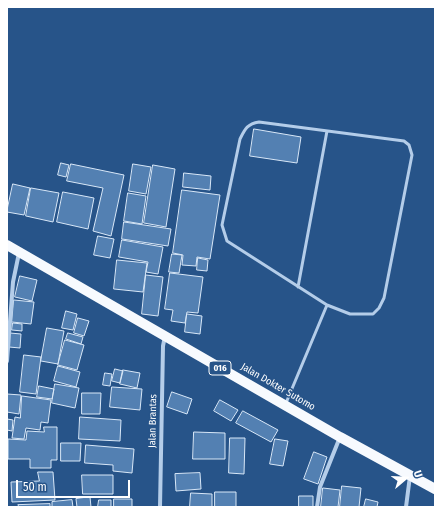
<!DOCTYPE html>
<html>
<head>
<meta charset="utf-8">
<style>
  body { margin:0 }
  #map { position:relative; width:442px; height:514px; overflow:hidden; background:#275489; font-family:"Fira Sans Condensed",sans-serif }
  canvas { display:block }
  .frame { position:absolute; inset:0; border:8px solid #fff; pointer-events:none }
  .north { position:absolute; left:386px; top:458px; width:40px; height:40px; -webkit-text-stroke:3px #275489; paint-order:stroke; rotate:71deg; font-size:11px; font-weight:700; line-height:16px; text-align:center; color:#fff }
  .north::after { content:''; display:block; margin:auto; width:14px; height:18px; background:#fff; clip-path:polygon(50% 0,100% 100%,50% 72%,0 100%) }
  .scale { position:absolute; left:16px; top:480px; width:114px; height:18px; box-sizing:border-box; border:2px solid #fff; border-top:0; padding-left:5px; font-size:12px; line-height:14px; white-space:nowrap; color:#fff; -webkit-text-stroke:3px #275489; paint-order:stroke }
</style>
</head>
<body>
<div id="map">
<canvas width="442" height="514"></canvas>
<div class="frame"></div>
<div class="north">U</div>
<div class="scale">50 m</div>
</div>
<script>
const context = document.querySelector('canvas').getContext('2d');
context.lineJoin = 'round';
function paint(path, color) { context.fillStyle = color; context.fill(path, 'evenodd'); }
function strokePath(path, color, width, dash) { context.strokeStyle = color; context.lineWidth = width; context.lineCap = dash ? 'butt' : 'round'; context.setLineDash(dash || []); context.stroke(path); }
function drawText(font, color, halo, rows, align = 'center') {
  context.font = font + ' "Fira Sans Condensed",sans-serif'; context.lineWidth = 3; context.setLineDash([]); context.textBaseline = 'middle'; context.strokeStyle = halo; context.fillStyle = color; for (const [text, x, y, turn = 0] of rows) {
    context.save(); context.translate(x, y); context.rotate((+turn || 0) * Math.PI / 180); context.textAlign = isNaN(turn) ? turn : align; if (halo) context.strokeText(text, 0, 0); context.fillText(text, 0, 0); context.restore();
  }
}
const building = new Path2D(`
  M254,129l47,8 -4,26 -47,-7z
  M61,163l8,2 -3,12 -8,-2z
  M71,164l53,11 -13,61 -18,-5 10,-43 -36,-7z
  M133,164l18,3 -5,27 -17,-3z
  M153,165l22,4 -9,58 -22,-4z
  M184,173l27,3 -1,14 -27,-3z
  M13,184l17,4 -6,27 -17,-3z
  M31,188l28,5 -6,29 -27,-6z
  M182,190l38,5 -10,64 -13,-2 -1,9 -14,-1 1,-10 -10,-2z
  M63,192l31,6 -6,31 -31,-7z
  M128,193l18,3 -4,28 -18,-3z
  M124,222l47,7 -3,17 -46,-7z
  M98,236l16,3 -4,19 -16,-3z
  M122,240l41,7 -5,27 -12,-2 2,-10 -29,-5z
  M172,254l10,1 -3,18 -10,-1z
  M198,258l10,2 -1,11 -10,-1z
  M117,260l30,3 -4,29 -29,-3z
  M170,273l33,4 -5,36 -11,-1 -2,11 -14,-2 2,-11 -8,-1z
  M146,275l17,2 -5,39 -16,-2z
  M20,276l17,4 -5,21 -17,-4z
  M14,300l20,2 -3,22 -19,-2z
  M66,311l11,3 -4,16 -11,-2z
  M187,314l15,2 -2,18 -15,-2z
  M78,318l11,3 -5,15 -10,-3z
  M13,323l9,1v7l-10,-1z
  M47,328l17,3 -6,33 -17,-3z
  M10,333l11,1 -1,14 -11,-1z
  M68,333l15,4 -2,7 -15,-5z
  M65,340l19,5 -7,25 -19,-5z
  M24,355l17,2 -5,37 -16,-2z
  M58,366l22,6 -4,15 -22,-6z
  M115,369l8,2 -3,12 -8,-2z
  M123,370l17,3 -3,15 -17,-4z
  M105,373l7,1 -2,12 -7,-1z
  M55,384l24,4 -4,20 -23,-5z
  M39,386l15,3 -2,10 -15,-2z
  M112,387l30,2 -2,21 -30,-3z
  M172,392l20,7 -5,15 -20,-7z
  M82,393h19l-1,21h-18z
  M7,394l14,1 -2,19 -12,-2z
  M22,396l29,4 -3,23 -7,-1 -1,8 -14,-2 -2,11 -12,-1 3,-21 5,1z
  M220,400l18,10 -7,11 -17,-10z
  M243,411l35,19 -7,12 -35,-19z
  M80,417l41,3 -1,21 -41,-2z
  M7,419l6,1 -1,11 -5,-1z
  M44,427h13v33h-6v8h-21v-9h-22v-20l18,1 1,-9 17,1z
  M194,432l31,1v26h-32z
  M230,438h15l-1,36 -15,-1z
  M275,439l13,2 -5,25 -13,-2z
  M61,443h20l-1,18h-19z
  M86,445l48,4 -2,24 -19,-2v-6l-28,-2z
  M314,452l13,5 -9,27 -14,-5z
  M38,472h15l2,28 -43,2 -1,-20 28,-1z
  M200,473l1,16 -25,2 -1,-17z
  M82,475h31v19h-30z
  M342,486l19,2 -2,19h-19z
  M323,488l17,2 -2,17h-17z
  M215,492h21v15h-21z
  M191,493l21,1v13h-22z
  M299,496h14v11h-14z
  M90,497l1,10h-14l-1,-8z
  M114,499h18v8h-18z
  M366,499l12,3 -1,5h-13z
  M72,500l1,7h-21v-5z
  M99,500h12v7h-13z
  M50,504v3h-31l-1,-2z`);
paint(building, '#5380b2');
strokePath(building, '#d8e7f7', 1);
strokePath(new Path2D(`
  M259,122l145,19 5,4 3,10 -28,143 -5,10 -6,6h-23l-23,-9 -100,-64 -5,-16 18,-86c5,-10 7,-15 19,-17z
  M298,287l29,-156
  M286,403l41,-98`), '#b4cde9', 3);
strokePath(new Path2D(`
  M7,361l6,-79 6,-29
  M160,507l3,-161 2,-10
  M317,507l3,-20 20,-50
  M406,507l4,-31`), '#b4cde9', 4);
strokePath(new Path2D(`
  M7,245l333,192 95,52`), '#f7fafe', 10);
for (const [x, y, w] of [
  [220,368,22]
]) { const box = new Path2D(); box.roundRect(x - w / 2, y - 7, w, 14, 3); context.fillStyle = '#275489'; context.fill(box); strokePath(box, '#fff', 1); }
drawText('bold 9px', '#fff', null, [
  ["016",220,368]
]);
drawText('10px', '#fff', '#275489', [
  ["Jalan Dokter Sutomo",278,387,30],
  ["Jalan Brantas",153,421,-89]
]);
</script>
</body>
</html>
